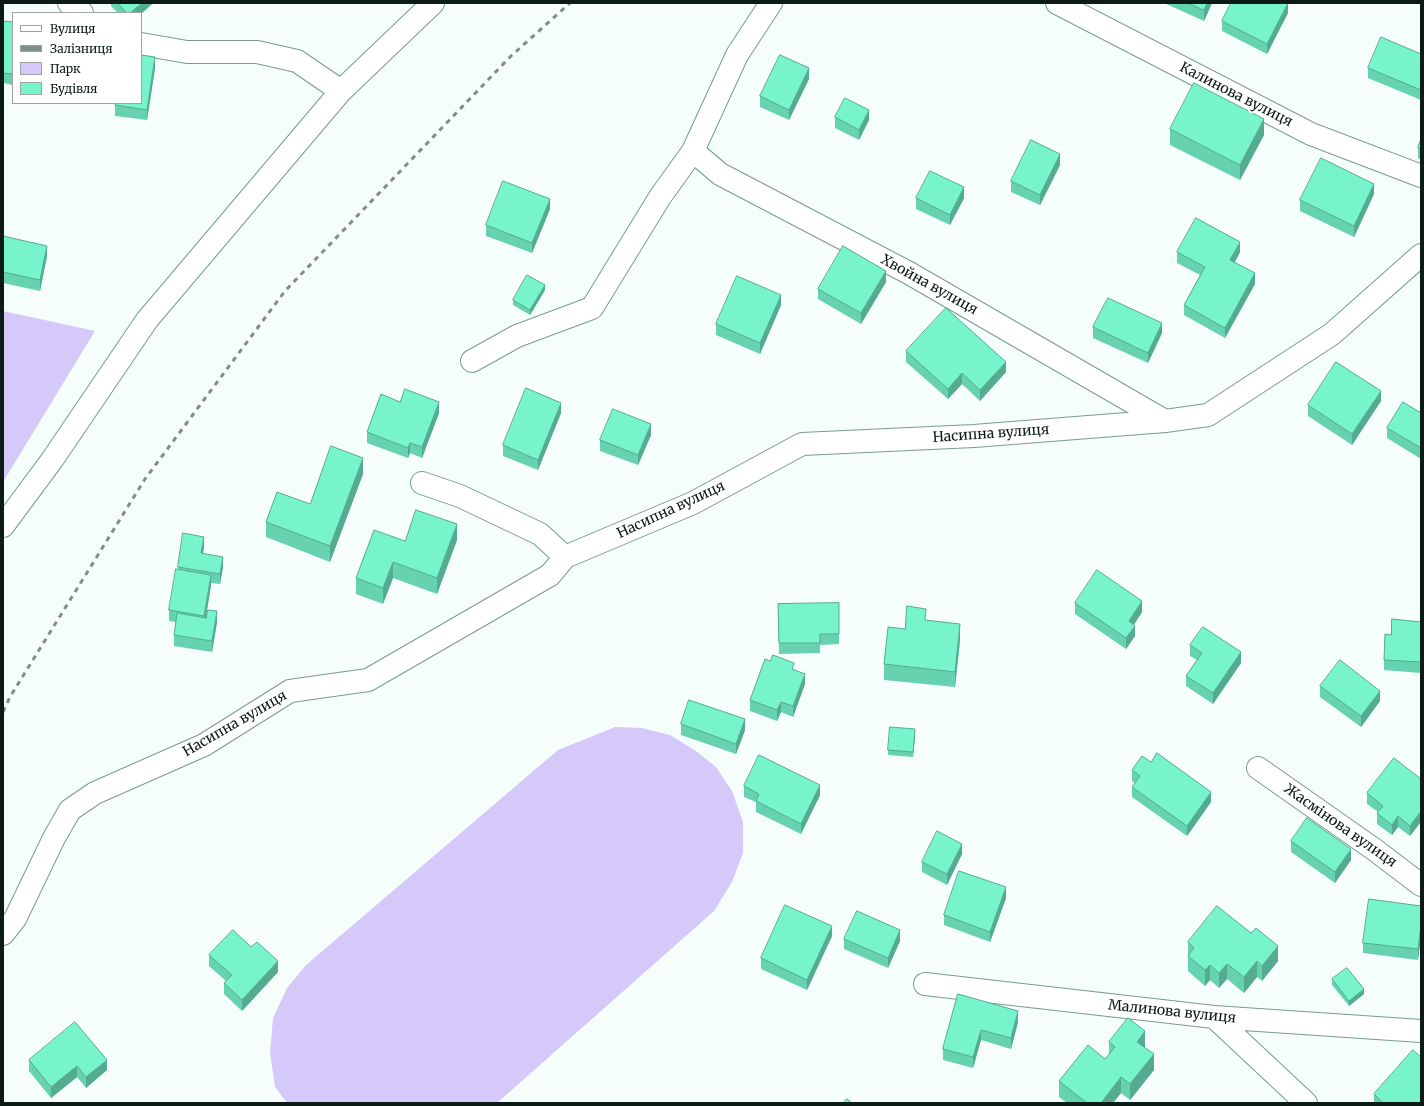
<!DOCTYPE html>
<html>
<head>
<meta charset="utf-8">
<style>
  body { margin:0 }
  #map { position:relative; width:1424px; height:1106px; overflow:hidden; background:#f6fefb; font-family:Merriweather,serif }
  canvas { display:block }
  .frame { position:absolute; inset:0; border:4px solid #0c1b16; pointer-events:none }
  .legend { position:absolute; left:12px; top:12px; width:130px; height:92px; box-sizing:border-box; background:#fff; border:1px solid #9ea4a2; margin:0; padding:5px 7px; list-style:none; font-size:12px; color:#0c1b16 }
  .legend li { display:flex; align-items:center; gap:8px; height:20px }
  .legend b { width:20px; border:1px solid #9ea4a2 }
</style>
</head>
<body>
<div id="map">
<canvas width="1424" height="1106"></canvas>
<div class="frame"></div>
<ul class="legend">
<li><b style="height:5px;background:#fff"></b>Вулиця</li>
<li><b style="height:5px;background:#818d89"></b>Залізниця</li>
<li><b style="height:11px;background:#d4c9f9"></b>Парк</li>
<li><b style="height:11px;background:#78f4cd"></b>Будівля</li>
</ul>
</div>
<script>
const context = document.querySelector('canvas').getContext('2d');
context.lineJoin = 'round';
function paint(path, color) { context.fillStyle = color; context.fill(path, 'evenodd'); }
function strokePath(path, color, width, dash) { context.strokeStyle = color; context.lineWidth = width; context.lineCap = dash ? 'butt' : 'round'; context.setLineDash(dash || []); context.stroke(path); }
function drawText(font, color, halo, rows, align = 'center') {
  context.font = font + ' Merriweather,serif'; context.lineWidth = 4; context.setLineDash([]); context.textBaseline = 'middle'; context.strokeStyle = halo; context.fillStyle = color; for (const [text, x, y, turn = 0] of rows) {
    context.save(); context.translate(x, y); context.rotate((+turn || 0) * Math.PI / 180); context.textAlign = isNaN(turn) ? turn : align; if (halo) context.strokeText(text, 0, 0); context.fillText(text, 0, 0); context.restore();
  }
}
paint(new Path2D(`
  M3,311l92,20 -92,151z
  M615,727l27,1 28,7 26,16 20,16 16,24 11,31v31l-11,29 -18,29 -217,192h-210l-12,-16 -5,-34 3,-35 14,-30 19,-23 252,-215z`), '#d4c9f9');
const street = new Path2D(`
  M69,3l13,10
  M1057,3l254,131 110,42
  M141,44l46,8h70l40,9 44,30
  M693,151l27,23 189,99 256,148
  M472,361l45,-25 75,-28 68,-111 33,-46 44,-96 34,-52
  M422,483l38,13 80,38 25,23
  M3,526l49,-66 95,-140 194,-229 92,-88
  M1258,768l117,82 46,35
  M3,934l12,-15 39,-81 16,-28 25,-17 109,-48 86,-54 78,-11 182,-105 15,-18 128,-54 109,-59 172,-8 191,-15 43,-6 124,-81 89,-79
  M925,984l289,33 207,14
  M1214,1017l92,86`);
strokePath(street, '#769c8e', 24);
strokePath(street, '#fff', 22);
strokePath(new Path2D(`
  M3,712l7,-15 135,-218 140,-188 226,-235 59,-53`), '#818d89', 3, [5, 5]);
paint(new Path2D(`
  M111,3h42l-12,11v-1h-23l-7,-7z
  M1164,3h48l-8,18z
  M1288,13l-21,41 -45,-23v-10z
  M3,21l10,1v63l-10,-2z
  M1421,54v46l-53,-22v-10z
  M155,68l-8,52 -32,-4v-11z
  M809,79l-20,41 -29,-13v-11z
  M835,117l34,3 -10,20 -24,-12z
  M1170,129l94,6 -24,45 -70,-35z
  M1421,139v21l-3,-2v-10z
  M1060,165l-20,40 -29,-13v-11z
  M1374,194l-20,43 -54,-26v-11z
  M916,198h48l-14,27 -34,-16z
  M550,209l-18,44 -46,-17v-11z
  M3,236l44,20 -7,35 -37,-8z
  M1177,252h63l-5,10 20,22 -30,54 -41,-23v-10l16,-30 -23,-12z
  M886,282l-25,42 -43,-25v-10z
  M545,290l-15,25 -17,-10v-5z
  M781,305l-21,49 -44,-19v-11z
  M1093,327l69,6 -14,30 -55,-25z
  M906,351l100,21 -26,29 -18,-17 -14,15 -42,-37z
  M1381,401l-29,44 -44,-29v-11z
  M400,402l39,11 -17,45 -12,-5 -2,5 -41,-15v-11z
  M561,413l-23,57 -35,-14v-11z
  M1421,413v46l-34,-21v-10z
  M651,435l-13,30 -38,-14v-11z
  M363,474l-33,88 -64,-25v-15l44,-18z
  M457,540l-20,54 -44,-16 -10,26 -27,-10v-16l49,-37z
  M204,547l-1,6 20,14 -3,17 -9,-1 -5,35 11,4 -5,30 -38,-6v-11l2,-13 -7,-1v-11l9,-43z
  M839,603v41l-19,1v8l-41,1 -1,-50z
  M1075,603l67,9 -8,13 1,11 -9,13 -51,-35z
  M926,620l34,20 -5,47 -71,-7v-16l21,-35z
  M1421,622v51l-37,-3v-10l7,-25z
  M1190,645l51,18 -28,41 -27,-18v-10l11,-16 -7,-4z
  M770,661l24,8 11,15 -12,33 -12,-5 -4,9 -27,-10v-11z
  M1320,686l60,15 -19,26 -41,-30z
  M681,724l64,6 -9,24 -55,-19z
  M915,735l-2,22 -25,-2v-5z
  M1151,762l60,40 -24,34 -55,-39v-10l3,-4 -3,-2v-11z
  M1421,779l-11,57 -12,-9 -6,8 -15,-11v-11l1,-1 -11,-8v-11z
  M744,786l76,9 -19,39 -45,-22v-10l-12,-5z
  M1291,841l60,19 -16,23 -44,-31z
  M962,854l-15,31 -25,-13v-10z
  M1006,898l-16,44 -46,-17v-10z
  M1421,906v30l-3,24 -55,-7v-10z
  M832,936l-25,54 -46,-21v-11z
  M844,939l56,2 -12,27 -44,-19z
  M1188,942l90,19 -16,20 -5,-4 -13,16 -17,-14 -8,9 -9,-8 -5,6 -17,-15z
  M209,955l69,17 -36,39 -18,-17v-11l2,-2 -17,-15z
  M1332,979l32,15 -15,12 -17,-21z
  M958,994l60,28 -7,27 -30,-9 -8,28 -30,-8v-11z
  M1109,1042l36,5v1l9,22 -24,30 -9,-7 -8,10h-46l-8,-6v-16l46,-22 4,-4z
  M29,1060l78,10 -21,18 -9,-11 -26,21 -22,-27z
  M1374,1094l47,9h-47z`), '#67d2b0');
paint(new Path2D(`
  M142,3h11l-12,11v-1h-11z
  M1207,3h5l-8,18v-11z
  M1288,3v10l-21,41v-10z
  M155,57v11l-8,52v-10z
  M809,68v11l-20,41v-10z
  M869,110v10l-10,20v-10z
  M1264,119v16l-24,45v-15z
  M1060,154v11l-20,40v-10z
  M1374,184v10l-20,43v-11z
  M964,187v11l-14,27v-10z
  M550,199v10l-18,44v-10z
  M1240,242v10l-10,18v-10z
  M47,246v10l-7,35v-11z
  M886,271v11l-25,42v-11z
  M1255,273v11l-30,54v-10z
  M545,285v5l-15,25v-5z
  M781,295v10l-21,49v-11z
  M1162,323v10l-14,30v-10z
  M1006,362v10l-26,29v-11z
  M962,373v11l-14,15v-10z
  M1381,391v10l-29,44v-11z
  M439,402v11l-17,45v-11z
  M561,403v10l-23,57v-10z
  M651,424v11l-13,30v-10z
  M410,443v10l-2,5v-10z
  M363,458v16l-33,88v-16z
  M457,524v16l-20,54v-16z
  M204,537v10l-3,16v-10z
  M223,557v10l-3,17v-10z
  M393,562v16l-10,26v-16z
  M211,575v11l-7,41v-11z
  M1142,601v11l-13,20v-11z
  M217,611v11l-5,30v-11z
  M960,624v16l-5,47v-15z
  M1135,626v10l-9,13v-11z
  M1241,652v11l-28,41v-11z
  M805,674v10l-12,33v-11z
  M1380,691v10l-19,26v-11z
  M781,702v10l-4,9v-11z
  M745,719v11l-9,24v-10z
  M915,729v6l-2,22v-5z
  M820,785v10l-19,39v-10z
  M1211,792v10l-24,34v-10z
  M1421,811v11l-11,14v-10z
  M1398,816v11l-6,8v-10z
  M962,844v10l-15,31v-11z
  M1351,849v11l-16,23v-11z
  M1006,887v11l-16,44v-10z
  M832,926v10l-25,54v-10z
  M1421,926v10l-3,24v-11z
  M900,930v11l-12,27v-10z
  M1278,946v15l-16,20v-15z
  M278,961v11l-36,39v-11z
  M1257,961v16l-13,16v-16z
  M1227,964v15l-8,9v-15z
  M1210,965v15l-5,6v-16z
  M1364,989v5l-15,12v-5z
  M1018,1011v11l-7,27v-11z
  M981,1030v10l-8,28v-11z
  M1145,1031v16l-8,10v-15z
  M1154,1054v16l-24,30v-16z
  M107,1060v10l-21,18v-11z
  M77,1066v11l-26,21v-11z
  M1121,1077v16l-8,10h-12z`), '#54ab90');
const building = new Path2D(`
  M118,3h24l-12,10h-3z
  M1188,3h19l-3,7z
  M1231,3h57l-21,41 -45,-23z
  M3,21l10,1v52l-10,-1z
  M1381,37l40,17v36l-53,-22z
  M141,55l14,2 -8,53 -32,-5v-2h26z
  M780,55l29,13 -20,42 -29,-14z
  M1194,83l70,36 -24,46 -70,-36z
  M845,98l24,12 -10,20 -24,-13z
  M1421,139v10l-3,-1z
  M1031,140l29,14 -20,41 -29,-14z
  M1321,158l53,26 -20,42 -54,-26z
  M930,171l34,16 -14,28 -34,-17z
  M503,181l47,18 -18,44 -46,-18z
  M1196,218l44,24 -10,18 25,13 -30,55 -41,-23 21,-38 -28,-15z
  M3,236l44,10 -7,34 -37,-8z
  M843,246l43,25 -25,42 -43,-24z
  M527,275l18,10 -15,25 -17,-10z
  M737,276l44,19 -21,48 -44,-19z
  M1108,298l54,25 -14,30 -55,-26z
  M946,308l60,54 -26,28 -18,-17 -14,16 -42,-38z
  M1336,362l45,29 -29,43 -44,-29z
  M526,388l35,15 -23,57 -35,-15z
  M405,389l34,13 -17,45 -12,-4 -2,5 -41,-16 14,-38 19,8z
  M1403,402l18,11v35l-34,-20z
  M613,409l38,15 -13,31 -38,-15z
  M331,446l32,12 -33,88 -64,-24 11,-30 33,12z
  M416,510l41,14 -20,54 -44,-16 -10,26 -27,-10 18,-48 31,11z
  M183,533l21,4 -3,16 22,4 -3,17 -42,-7z
  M176,569l35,6 -7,41 -35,-6z
  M1097,570l45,31 -13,20 6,5 -9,12 -51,-35z
  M839,603v31h-19v9h-41l-1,-39z
  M907,606l19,3 -1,11 35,4 -5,48 -71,-8 4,-37 17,2z
  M208,610l9,1 -5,30 -38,-6 3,-22 29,5z
  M1392,619l29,3v40l-37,-2 1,-26 6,1z
  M1203,627l38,25 -28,41 -27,-17 16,-23 -12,-8z
  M773,655l21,8 -2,6 13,5 -12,32 -12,-4 -4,8 -27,-10 15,-41 5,2z
  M1340,660l40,31 -19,25 -41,-30z
  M689,700l56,19 -9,25 -55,-20z
  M890,727l25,2 -2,23 -25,-2z
  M1157,753l54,39 -24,34 -55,-39 8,-11 -8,-6 10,-14 9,6z
  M759,755l61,30 -19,39 -45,-23 3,-7 -15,-8z
  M1394,758l27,21v32l-11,15 -12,-10 -6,9 -15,-12 6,-7 -16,-13z
  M1307,818l44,31 -16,23 -44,-31z
  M937,831l25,13 -15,30 -25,-12z
  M959,871l47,16 -16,45 -46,-17z
  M1369,899l52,7v20l-3,23 -55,-6z
  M785,905l47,21 -25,54 -46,-22z
  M1217,906l34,27 5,-5 22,18 -16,20 -5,-5 -13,16 -17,-13 -8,9 -9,-8 -5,5 -17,-14 6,-8 -6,-6z
  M857,911l43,19 -12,28 -44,-19z
  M233,930l18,17 6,-5 21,19 -36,39 -18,-17 8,-8 -23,-20z
  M1347,968l17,21 -15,12 -17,-22z
  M958,994l60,17 -7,27 -30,-8 -8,27 -30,-8z
  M1128,1018l17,13 -8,11 17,12 -24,30 -9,-7 -20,26h-14l-28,-22 29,-36 17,14 10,-12 -6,-5z
  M75,1022l32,38 -21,17 -9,-11 -26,21 -22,-27z
  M1413,1050l8,7v44l-2,2h-36l-9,-9z
  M847,1099l5,4h-9z`);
paint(building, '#78f4cd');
strokePath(building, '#54ab90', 1);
drawText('14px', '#0c1b16', '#fff', [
  ["Калинова вулиця",1236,95,27],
  ["Хвойна вулиця",929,285,29],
  ["Насипна вулиця",991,434,-4],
  ["Насипна вулиця",671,510,-25],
  ["Насипна вулиця",235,724,-30],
  ["Жасмінова вулиця",1340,826,35],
  ["Малинова вулиця",1172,1012,6]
]);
</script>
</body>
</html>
